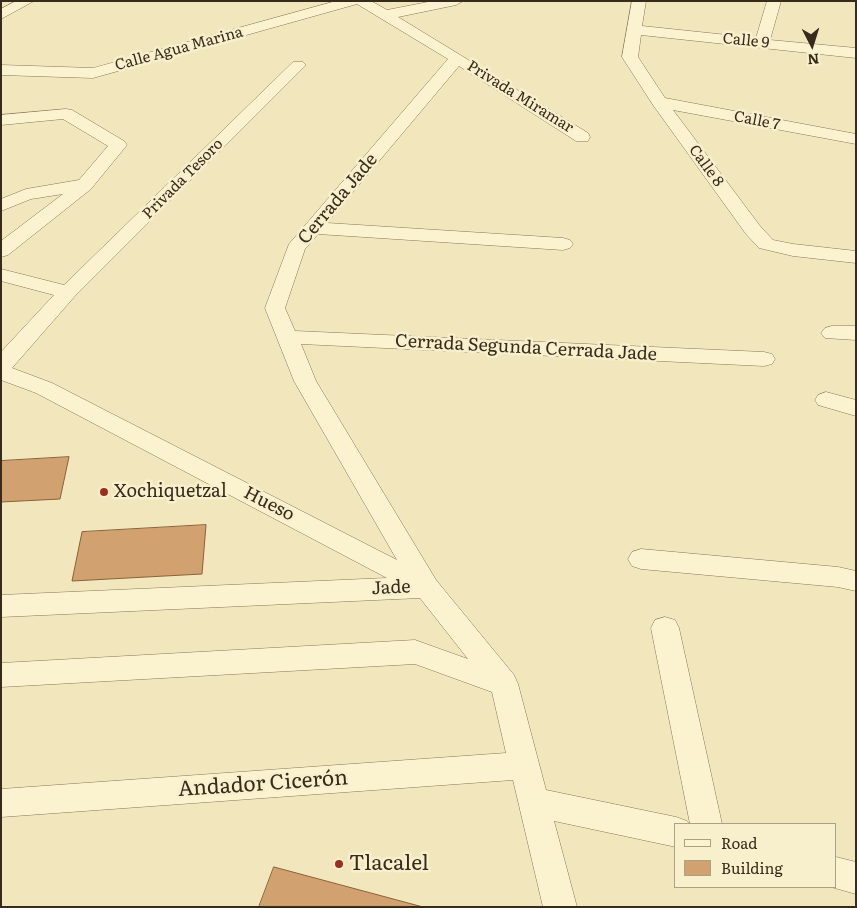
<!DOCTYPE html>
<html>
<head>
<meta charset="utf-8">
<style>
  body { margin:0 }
  #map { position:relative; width:857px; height:908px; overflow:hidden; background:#f1e6bc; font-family:Literata,serif }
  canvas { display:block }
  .frame { position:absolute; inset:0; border:2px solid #372b1b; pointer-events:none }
  .legend { position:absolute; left:674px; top:823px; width:162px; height:65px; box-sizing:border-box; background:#f8f0cc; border:1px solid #aba185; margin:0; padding:6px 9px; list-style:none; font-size:15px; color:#372b1b }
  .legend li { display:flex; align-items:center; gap:10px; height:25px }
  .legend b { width:25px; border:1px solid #aba185 }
  .north { position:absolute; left:787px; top:20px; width:50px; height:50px; -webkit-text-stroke:4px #f8f0cc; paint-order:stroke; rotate:175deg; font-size:14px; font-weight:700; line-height:20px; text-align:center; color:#372b1b }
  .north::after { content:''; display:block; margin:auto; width:18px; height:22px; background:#372b1b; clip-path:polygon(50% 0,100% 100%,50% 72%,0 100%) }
</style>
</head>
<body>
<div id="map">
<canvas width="857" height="908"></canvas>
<div class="frame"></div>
<ul class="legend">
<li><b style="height:6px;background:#fbf3d0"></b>Road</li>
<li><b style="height:14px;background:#d1a26f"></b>Building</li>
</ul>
<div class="north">N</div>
</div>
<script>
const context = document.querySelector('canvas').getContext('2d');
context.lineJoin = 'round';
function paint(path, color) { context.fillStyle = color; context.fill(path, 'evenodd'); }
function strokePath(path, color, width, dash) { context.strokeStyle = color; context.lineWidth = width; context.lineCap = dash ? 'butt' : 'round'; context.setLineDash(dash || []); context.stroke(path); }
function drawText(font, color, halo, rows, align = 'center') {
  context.font = font + ' Literata,serif'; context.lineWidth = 5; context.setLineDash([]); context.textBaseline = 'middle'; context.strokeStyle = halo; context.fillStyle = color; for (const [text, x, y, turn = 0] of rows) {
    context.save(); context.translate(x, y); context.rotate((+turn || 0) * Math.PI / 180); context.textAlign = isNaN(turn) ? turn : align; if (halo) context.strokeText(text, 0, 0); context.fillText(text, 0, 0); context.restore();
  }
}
const building = new Path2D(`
  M69,457l-9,42 -59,3v-41z
  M206,525l-4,49 -130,7 10,-49z
  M274,867l149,40h-164z`);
paint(building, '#d1a26f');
strokePath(building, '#8a6139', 1);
const minor = new Path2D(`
  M16,1h18l-33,18v-10z
  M336,1h35l16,9 46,-9h30l-7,4 -58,12 190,116 2,4 -2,4h-12l-117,-75 -132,157 236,15 7,2 3,4 -3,4 -7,2 -245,-16 -13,15 -20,59 10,23 469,21 8,2 3,5 -3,5 -8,2 -463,-22 15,37 120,199 78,95 4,9 28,106 130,27 11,4 2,3h-13v23l-122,-26 23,86h-34l-30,-127 -512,37v-28l505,-36 -14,-61 -77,-28 -414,23v-24l414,-23 53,19 -48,-61 -419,19v-22l386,-17 -351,-185 -35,-13v-28l53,-57 -53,-14v-12l63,16 229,-223h10l3,3 -231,231 -63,72 40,15 345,177 -103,-179 -29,-73 24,-64 159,-185 -91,-55 -264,74 -92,-3v-10l92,3z
  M632,1h14l-4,25 114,12 11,-37h14l-11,39 86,8v10l-215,-23 -3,22 27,41 191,36v10l-183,-34 87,116 13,14 20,4 63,7v12l-63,-7 -34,-8 -13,-14 -93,-129 -31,-48z
  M66,109l6,1 52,31 3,4 -36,44 -83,66 -7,2v-16l62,-47 -32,5 -30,12v-12l25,-10 53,-9 29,-34 -45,-27 -62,6v-10z
  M832,326h24v14l-31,-2 -4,-5 4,-5z
  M826,392l30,8v16l-38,-11 -3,-5 3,-5z
  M641,549l197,18 18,4v20l-18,-4 -197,-18 -9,-3 -4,-7 4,-7z
  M665,617l10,3 4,8 43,196h-32l-39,-196 4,-8z
  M836,857l20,5v32l-25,-7h5z`);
strokePath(minor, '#897655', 1);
paint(minor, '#fbf3d0');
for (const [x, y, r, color] of [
  [104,492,5,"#9c2d21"],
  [339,864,5,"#9c2d21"]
]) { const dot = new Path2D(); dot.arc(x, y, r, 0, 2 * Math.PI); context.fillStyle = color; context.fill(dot); strokePath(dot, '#f8f0cc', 2); }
drawText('15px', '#372b1b', '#f8f0cc', [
  ["Calle 9",746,41,6],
  ["Calle Agua Marina",179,49,-15],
  ["Privada Miramar",520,97,32],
  ["Calle 7",757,121,11],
  ["Calle 8",706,166,54],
  ["Privada Tesoro",183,179,-45]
]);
drawText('18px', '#372b1b', '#f8f0cc', [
  ["Cerrada Jade",338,199,-50],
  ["Cerrada Segunda Cerrada Jade",526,348,3],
  ["Hueso",269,504,27],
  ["Jade",391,588,-3]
]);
drawText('18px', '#372b1b', '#f8f0cc', [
  ["Xochiquetzal",114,492]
], 'left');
drawText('21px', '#372b1b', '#f8f0cc', [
  ["Andador Cicerón",263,784,-4]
]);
drawText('21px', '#372b1b', '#f8f0cc', [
  ["Tlacalel",349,864]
], 'left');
</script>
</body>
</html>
